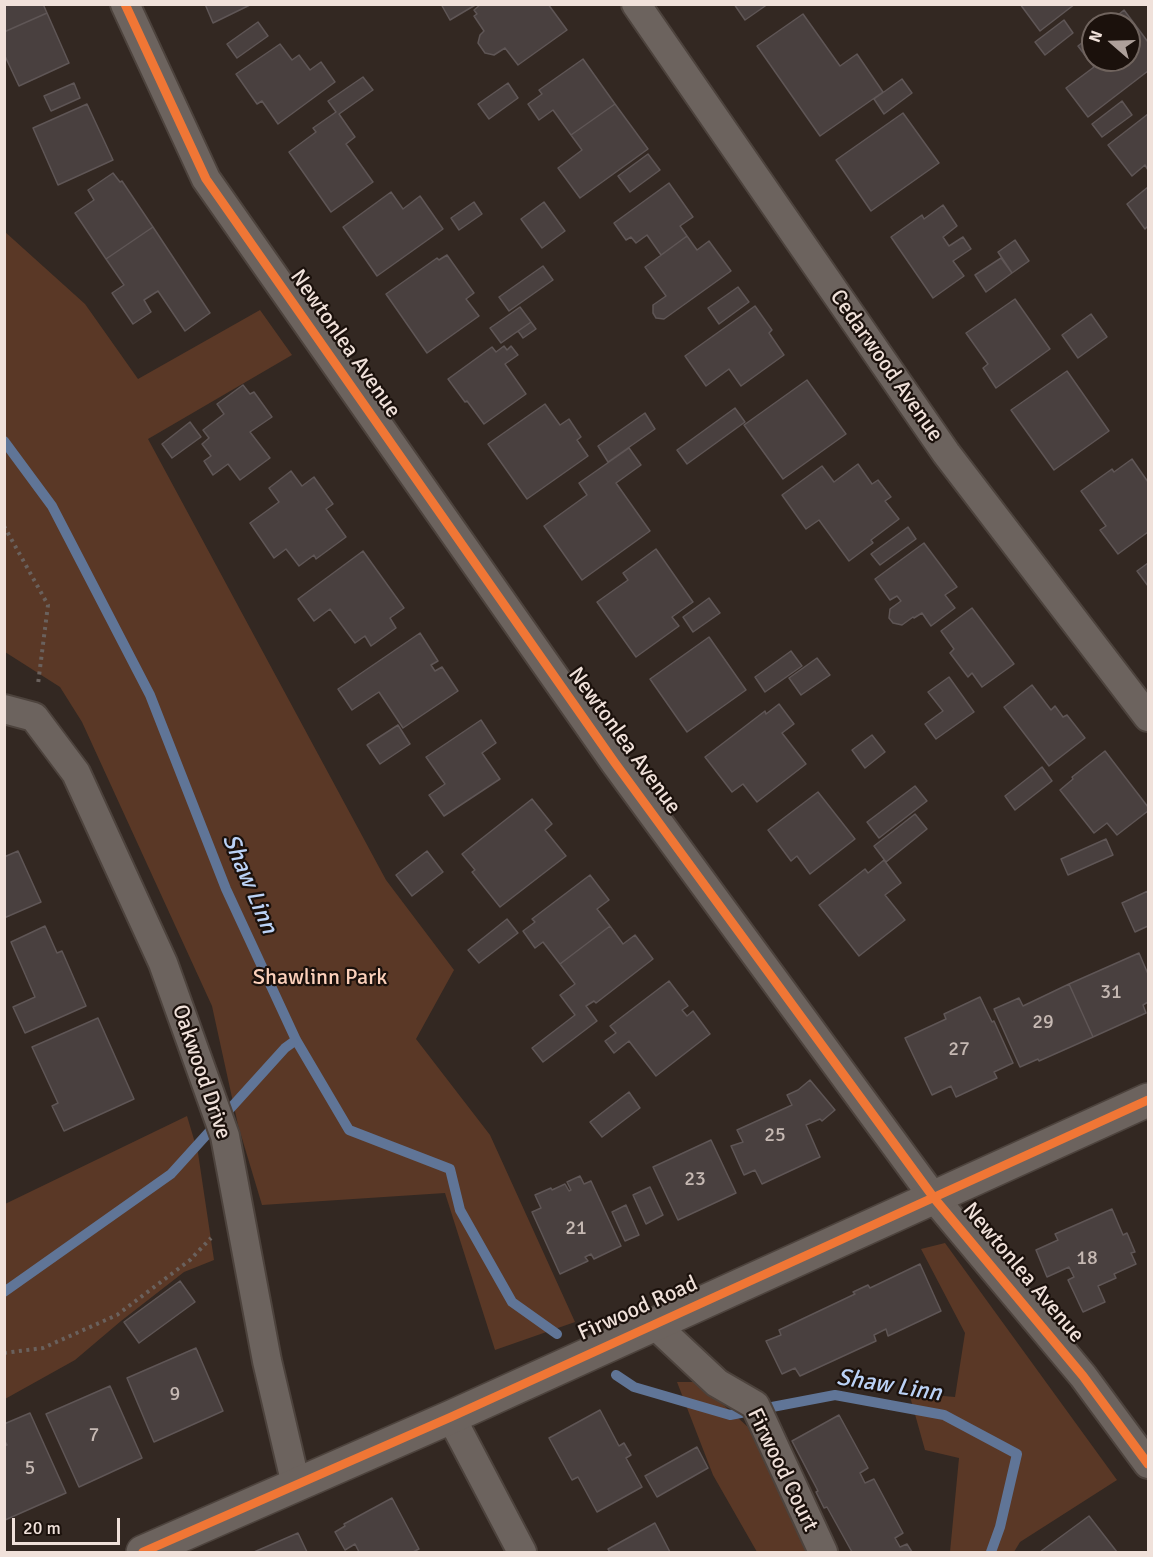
<!DOCTYPE html>
<html>
<head>
<meta charset="utf-8">
<style>
  body { margin:0 }
  #map { position:relative; width:1153px; height:1557px; overflow:hidden; background:#332822; font-family:Signika,sans-serif }
  canvas { display:block }
  .frame { position:absolute; inset:0; border:6px solid #f0e1da; pointer-events:none }
  .north { position:absolute; left:1081px; top:12px; width:60px; height:60px; box-sizing:border-box; background:#1b110c; border:2px solid #70645e; border-radius:50%; rotate:290deg; font-size:16px; font-weight:700; line-height:24px; text-align:center; color:#f0e1da }
  .north::after { content:''; display:block; margin:auto; width:21px; height:27px; background:#aea09a; clip-path:polygon(50% 0,100% 100%,50% 72%,0 100%) }
  .scale { position:absolute; left:12px; top:1518px; width:108px; height:27px; box-sizing:border-box; border:3px solid #f0e1da; border-top:0; padding-left:8px; font-size:18px; line-height:21px; white-space:nowrap; color:#f0e1da; -webkit-text-stroke:4px #1b110c; paint-order:stroke }
</style>
</head>
<body>
<div id="map">
<canvas width="1153" height="1557"></canvas>
<div class="frame"></div>
<div class="north">N</div>
<div class="scale">20 m</div>
</div>
<script>
const context = document.querySelector('canvas').getContext('2d');
context.lineJoin = 'round';
function paint(path, color) { context.fillStyle = color; context.fill(path, 'evenodd'); }
function strokePath(path, color, width, dash) { context.strokeStyle = color; context.lineWidth = width; context.lineCap = dash ? 'butt' : 'round'; context.setLineDash(dash || []); context.stroke(path); }
function drawText(font, color, halo, rows, align = 'center') {
  context.font = font + ' Signika,sans-serif'; context.lineWidth = 4.5; context.setLineDash([]); context.textBaseline = 'middle'; context.strokeStyle = halo; context.fillStyle = color; for (const [text, x, y, turn = 0] of rows) {
    context.save(); context.translate(x, y); context.rotate((+turn || 0) * Math.PI / 180); context.textAlign = isNaN(turn) ? turn : align; if (halo) context.strokeText(text, 0, 0); context.fillText(text, 0, 0); context.restore();
  }
}
paint(new Path2D(`
  M4,231l81,73 53,75 122,-69 32,45 -144,84 238,441 68,90 -38,69 74,96 85,187 -80,28 -50,-157 -183,12 -24,-80 -26,-119 -130,-284 -22,-35 -55,-35z
  M187,1116l11,37 16,107 -30,12 -63,49 -46,39 -70,39v-195z
  M945,1243l172,237 -97,62 -6,10h-64l9,-94 -34,-8 -16,-57 46,4 10,-64 -44,-84z
  M677,1382h21l50,45 61,125h-52l-44,-77z`), '#5a3826');
strokePath(new Path2D(`
  M4,441l48,65 98,189 76,194 70,151 53,90 101,39 10,41 52,92 45,32
  M4,1292l167,-118 114,-126 11,-8
  M616,1375l18,12 96,28 105,-20 109,20 73,39 -17,73 -9,25`), '#607597', 10);
const building = new Path2D(`
  M4,4h39l4,9 -43,19z
  M205,4h47l-39,19z
  M441,4h36l-27,16z
  M481,4h67l19,26 -49,35 -13,-17 -11,7 -9,-2 -7,-10 2,-8 4,-4 -10,-15 3,-2 -3,-4z
  M734,4h34l-23,16z
  M1020,4h55l-35,27z
  M1124,10l24,32v29l-60,46 -22,-29 28,-21 -16,-21 15,-12v26h36v-36h-22z
  M47,13l22,50 -50,23 -15,-32v-22z
  M803,14l37,52 17,-12 26,38 -63,44 -63,-90z
  M1064,20l9,13 -28,22 -10,-13z
  M258,22l10,14 -31,22 -10,-14z
  M280,44l12,16 7,-5 11,15 11,-8 14,20 -57,42 -16,-23 -5,3 -21,-30z
  M583,59l32,45 -44,31 -18,-25 -14,10 -11,-16 14,-10 -3,-4z
  M363,77l10,13 -34,24 16,23 -9,7 27,38 -42,30 -42,-60 27,-20 -3,-4 23,-16 -8,-11z
  M902,79l10,14 -28,21 -10,-15z
  M74,83l6,15 -29,13 -7,-15z
  M508,83l10,15 -29,21 -11,-15z
  M1122,101l10,14 -30,22 -10,-13z
  M87,104l26,56 -55,25 -25,-57z
  M615,104l33,45 -68,49 -22,-30 24,-18 -11,-15z
  M903,113l36,50 -68,48 -35,-51z
  M1148,114v56l-3,-5 -13,11 -24,-31z
  M648,154l12,16 -30,22 -12,-16z
  M113,173l7,9 2,-1 31,46 -47,32 -31,-46 19,-13 -6,-10z
  M669,183l24,34 -13,9 7,10 -26,19 -14,-20 -11,8 -5,-6 -5,3 -12,-17z
  M1148,187v39l-3,3 -18,-25z
  M391,192l12,17 17,-13 23,33 -66,47 -34,-49z
  M474,202l8,12 -23,16 -8,-12z
  M544,202l21,29 -23,17 -21,-29z
  M943,205l14,21 -14,11 6,9 14,-9 8,12 -18,12 11,15 -31,22 -42,-61 31,-22 2,4z
  M153,227l57,86 -25,18 -27,-40 -14,9 7,12 -18,12 -21,-31 12,-8 -18,-26z
  M687,236l10,14 12,-9 22,30 -67,48 -8,-1 -3,-5v-8l13,-9 -21,-29z
  M1015,240l14,21 -17,12 -14,-21z
  M447,255l27,38 -8,6 13,17 -52,37 -41,-59 51,-36 2,2z
  M1001,258l11,15 -26,19 -11,-17z
  M543,266l10,14 -44,31 -10,-14z
  M738,287l11,15 -30,22 -11,-16z
  M1015,299l35,50 -54,39 -13,-20 5,-4 -22,-31z
  M755,306l17,24 -3,3 15,22 -43,31 -12,-17 -23,17 -21,-30z
  M520,307l11,15 -30,21 -11,-15z
  M1091,314l16,23 -29,21 -16,-23z
  M531,322l5,7 -13,9 -5,-7z
  M504,346l3,4 4,-4 7,9 -13,9 21,30 -42,30 -17,-23 -2,1 -17,-23 44,-32 4,5z
  M1067,371l42,60 -55,39 -43,-60z
  M807,380l39,54 -63,45 -39,-54z
  M243,385l7,9 4,-2 18,25 -22,15 20,26 -30,22 -12,-16 -15,11 -9,-14 7,-5 -9,-12 7,-6 -6,-8 21,-16 -7,-10z
  M545,404l15,21 9,-6 12,18 -4,3 11,16 -61,43 -39,-55z
  M735,408l10,14 -58,42 -10,-14z
  M645,413l10,16 -47,33 -10,-16z
  M190,422l11,15 -29,21 -10,-14z
  M629,448l12,17 -25,18 34,48 -68,49 -38,-54 43,-31 -8,-12z
  M1132,459l16,23v50l-30,22 -18,-24 6,-4 -25,-35 31,-22 2,3z
  M858,464l14,20 6,-4 13,17 -6,4 14,18 -28,21 2,3 -24,18 -30,-41 -13,9 -24,-34 40,-29 12,16z
  M291,471l11,15 12,-9 19,27 -7,5 20,28 -30,22 -2,-4 -15,11 -13,-17 -12,9 -24,-35 29,-21 -10,-14z
  M908,527l8,12 -36,26 -9,-11z
  M924,543l33,44 -12,8 10,13 -24,18 -9,-13 -8,5 -1,-1 -11,8 -9,-2 -4,-5 1,-9 11,-8 -4,-5 -7,4 -15,-21z
  M656,549l37,53 -21,15 7,9 -43,31 -39,-55 31,-22 -5,-7z
  M363,551l41,57 -14,10 6,10 -25,18 -6,-10 -10,7 -25,-34 -16,12 -16,-22z
  M1148,563v23l-11,-15z
  M709,598l11,15 -27,19 -10,-15z
  M972,608l42,56 -32,23 -10,-14 -4,4 -18,-24 4,-4 -13,-18z
  M420,633l18,28 -7,4 4,6 7,-4 16,24 -55,37 -24,-36 -27,18 -14,-21z
  M709,637l37,53 -59,42 -37,-53z
  M791,651l11,15 -37,26 -10,-15z
  M817,658l13,17 -29,20 -12,-17z
  M949,677l25,35 -38,27 -11,-15 18,-13 -15,-19z
  M1032,685l19,25 4,-4 8,11 4,-2 18,23 -36,28 -45,-59z
  M779,704l15,20 -12,9 24,31 -49,38 -14,-18 -11,8 -27,-35 60,-46 1,3z
  M481,720l15,23 -14,10 18,26 -56,37 -15,-21 16,-11 -19,-27z
  M398,725l12,19 -30,20 -13,-19z
  M872,735l13,17 -20,16 -13,-18z
  M1105,751l43,56v4l-31,24 -10,-12 -13,10 -34,-43 13,-11 -1,-2z
  M1042,767l10,14 -37,29 -10,-14z
  M915,786l12,15 -48,37 -12,-16z
  M818,792l37,47 -45,35 -13,-18 -6,5 -23,-31z
  M532,799l20,25 -7,6 21,26 -66,51 -28,-35 3,-2 -13,-16z
  M915,814l12,15 -41,33 -12,-16z
  M1106,839l7,16 -45,20 -7,-16z
  M18,851l23,51 -37,16v-61z
  M427,851l16,21 -31,24 -16,-21z
  M884,860l17,23 -16,12 20,25 -46,36 -40,-51 46,-36 3,4z
  M590,875l19,25 -12,9 13,17 -50,38 -17,-22 -8,6 -12,-17 12,-9 -3,-3z
  M1148,891v35l-13,6 -13,-29z
  M507,919l11,14 -39,30 -11,-13z
  M45,926l12,27 5,-2 24,55 -61,27 -12,-26 22,-10 -24,-55z
  M610,926l13,18 12,-9 18,24 -57,44 -2,-2 -8,5 11,15 -54,41 -11,-14 43,-33 -15,-20 15,-11 -15,-20z
  M1139,953l9,21v28l-5,3 3,8 -53,24 -24,-53z
  M669,981l19,25 -6,4 5,6 6,-5 17,23 -54,42 -27,-35 -15,12 -9,-12 11,-8 -6,-7z
  M1069,984l24,53 -54,24 -1,-2 -18,8 -26,-58 25,-11 4,8z
  M980,997l12,25 2,-1 19,42 -19,9 3,6 -41,19 -5,-11 -19,9 -27,-57 41,-19 -2,-5z
  M98,1018l36,81 -70,32 -12,-25 6,-3 -26,-56z
  M810,1080l25,30 -13,11 -2,-2 -14,6 14,32 -58,27 -7,-14 -11,5 -13,-29 12,-4 -6,-12 55,-25 -5,-10 11,-5z
  M629,1092l11,16 -38,29 -12,-15z
  M711,1140l25,53 -58,27 -25,-53z
  M580,1176l4,8 7,-3 30,65 -27,13 -3,-5 -6,3 3,4 -28,13 -28,-62 9,-4 -6,-13 16,-7 1,2 13,-6 4,7 2,-1 -4,-8z
  M650,1187l13,28 -17,9 -13,-29z
  M626,1205l13,30 -14,6 -13,-29z
  M1112,1209l11,26 4,-2 8,19 -4,1 5,11 -22,10 2,4 -18,8 7,16 -22,10 -15,-32 6,-3 -5,-10 -22,10 -11,-27 22,-10 -3,-6z
  M920,1264l21,47 -53,25 -2,-7 -12,6 2,6 -76,35 -5,-8 -13,6 -16,-33 15,-6 -2,-5 76,-36 -2,-2 15,-7 2,3z
  M180,1281l15,21 -56,41 -15,-21z
  M196,1348l27,63 -69,31 -27,-64z
  M110,1386l32,72 -63,29 -33,-73z
  M600,1410l19,36 5,-3 7,12 -5,3 16,29 -45,25 -19,-35 -6,3 -23,-42z
  M30,1413l36,80 -61,27 -1,-74 3,-1 -3,-5v-16z
  M839,1415l29,53 -8,5 5,10 9,-4 29,54 -8,5 5,9 7,-3 5,8h-60l-25,-45 -3,1 -8,-16 2,-1 -26,-50z
  M697,1447l11,21 -51,29 -12,-21z
  M392,1498l27,51 -6,3h-54l-4,-8 -10,6 -10,-18 10,-6 -1,-2z
  M1089,1516l28,36h-77z
  M655,1523l15,29h-60l-2,-3z
  M298,1533l9,19h-53z`);
paint(building, '#49403f');
strokePath(building, '#5f5656', 1.5);
const street = new Path2D(`
  M125,4l81,175 409,584 319,435 149,178 65,88
  M636,4l310,449 202,264
  M4,709l30,8 42,56 87,190 62,173 42,225 29,124
  M653,1323l64,60 38,22 68,147
  M451,1417l71,135`);
const secondary = new Path2D(`
  M143,1552l308,-135 697,-317`);
strokePath(street, '#4d433d', 32);
strokePath(secondary, '#4d433d', 36);
strokePath(new Path2D(`
  M4,526l44,79 -10,79
  M4,1353l39,-5 74,-33 73,-55 21,-22`), '#6a615d', 4, [3, 4.5]);
strokePath(street, '#6c635e', 28);
strokePath(secondary, '#6c635e', 33);
strokePath(new Path2D(`
  M125,4l81,175 409,584 319,435 149,178 65,88
  M143,1552l308,-135 697,-317`), '#f07635', 9);
drawText('20px', '#c6b9b3', null, [
  ["31",1111,993],
  ["29",1043,1023],
  ["27",959,1050],
  ["25",775,1136],
  ["23",695,1180],
  ["21",576,1229],
  ["18",1087,1259],
  ["9",175,1395],
  ["7",94,1436],
  ["5",30,1469]
]);
drawText('22px', '#f0e1da', '#1b110c', [
  ["Newtonlea Avenue",345,344,55],
  ["Cedarwood Avenue",886,366,55],
  ["Newtonlea Avenue",624,741,54],
  ["Oakwood Drive",201,1072,71],
  ["Newtonlea Avenue",1023,1273,50],
  ["Firwood Road",638,1309,-24],
  ["Firwood Court",782,1470,64]
]);
drawText('22px', '#fbd0ba', '#1b110c', [
  ["Shawlinn Park",320,978]
]);
drawText('italic 24px', '#bbd2f6', '#1b110c', [
  ["Shaw Linn",249,884,67],
  ["Shaw Linn",889,1386,9]
]);
</script>
</body>
</html>
